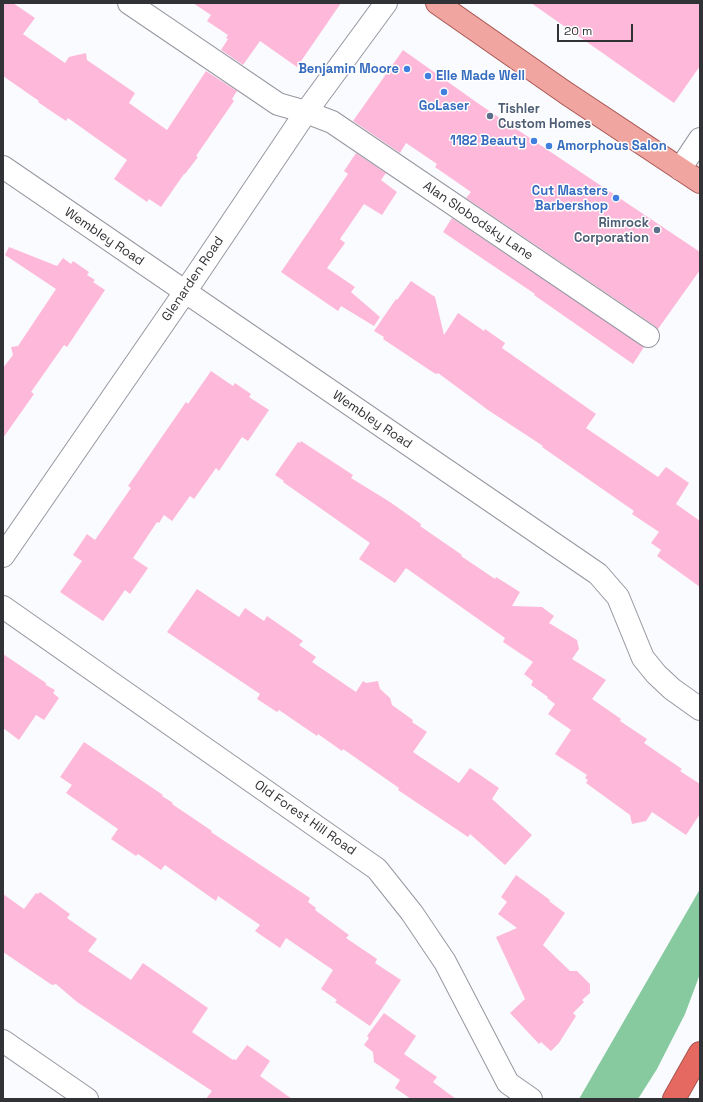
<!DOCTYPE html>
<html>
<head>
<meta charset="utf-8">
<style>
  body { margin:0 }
  #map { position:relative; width:703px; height:1102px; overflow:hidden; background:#fafbff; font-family:"Space Grotesk",sans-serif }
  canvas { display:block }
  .frame { position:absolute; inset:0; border:4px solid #313235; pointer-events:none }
  .scale { position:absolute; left:557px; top:24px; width:76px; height:18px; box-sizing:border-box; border:2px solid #313235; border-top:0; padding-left:5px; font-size:12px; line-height:14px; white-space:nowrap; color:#313235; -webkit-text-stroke:3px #fff; paint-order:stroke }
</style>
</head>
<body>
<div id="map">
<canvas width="703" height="1102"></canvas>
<div class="frame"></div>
<div class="scale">20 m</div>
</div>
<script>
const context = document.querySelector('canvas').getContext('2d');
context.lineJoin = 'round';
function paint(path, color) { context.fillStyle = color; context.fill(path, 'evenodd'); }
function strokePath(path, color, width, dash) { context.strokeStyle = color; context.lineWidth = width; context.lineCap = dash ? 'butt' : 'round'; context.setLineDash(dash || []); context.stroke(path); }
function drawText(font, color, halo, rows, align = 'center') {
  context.font = font + ' "Space Grotesk",sans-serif'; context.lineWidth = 3; context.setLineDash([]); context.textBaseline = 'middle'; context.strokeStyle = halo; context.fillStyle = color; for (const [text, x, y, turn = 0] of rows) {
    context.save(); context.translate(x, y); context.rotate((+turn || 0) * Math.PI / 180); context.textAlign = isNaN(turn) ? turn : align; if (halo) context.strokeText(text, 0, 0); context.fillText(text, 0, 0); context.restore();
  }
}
paint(new Path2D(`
  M700,889v85l-15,40 -28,55 -19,30h-59z`), '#87caa0');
paint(new Path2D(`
  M3,3h10l22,15 -12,16 42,29 4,-6 17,-4 1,7 48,33 -6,10 38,27 39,-59 31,20 -5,8 2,2 -38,55 2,1 -13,17h-1l-23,33 -12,-8 -2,3 -33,-23 13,-19 -59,-42 -2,3 -18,-12 -10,-7 1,-1 -36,-25z
  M193,3h148l-44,64 -37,-26 -17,24 -22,-15 7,-11 -2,-1 2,-3 -21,-14 4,-6z
  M531,3h169v63l-26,37z
  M403,50l76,54 221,148v18l-42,59 -3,-3 -189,-128 5,-6 -36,-25 2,-3 -31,-21 -6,10 -47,-32z
  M356,153l30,20 -5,7 16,12 -15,23 -18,-11 -24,35 5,4 -18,25 28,19 -4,5 29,25 -6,9 -33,-20 -3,5 -57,-39 67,-98 -4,-3z
  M452,218l192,129 -11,17 -99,-69 1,-1 -92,-62z
  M9,247l48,19 6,-8 8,6 2,-3 16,11 -2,3 8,5 -2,2 12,8 -38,57 -3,-2 -33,47 3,2 -31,44v-70l10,-13 -2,-8 7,-1 38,-57 -51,-34z
  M411,281l24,16 9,38 14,-22 26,18 1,-2 20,14 -3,5 94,66 -10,14 72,49 8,-10 23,16 -13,21 24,17v66l-43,-31 4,-6 -10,-7 8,-11 -27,-18 2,-3 -92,-64 1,-1 -55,-36 -50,-37 -1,1 -3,-1 -51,-34 1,-2 -10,-6 22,-32 1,1z
  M211,371l22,15 2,-3 16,11 -2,3 20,13 -21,31 -6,-4 -23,34 -3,-3 -22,31 -4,-3 -18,25 -8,-6 -5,8 -2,-1 -24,36 15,10 -18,26 -5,-4 -22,31 -43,-29 22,-31 -9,-6 14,-21 8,6 36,-52 -3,-2 31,-45 27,-39 2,2z
  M301,441l52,34 -2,3 39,24 31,22 -1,2 42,29 -1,1 34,23 1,-2 24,15 -8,14 30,1 12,9 -5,7 28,17 2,9 -7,10 34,21 -14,19 29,20 -1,2 27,18 -3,4 38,26 -2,2 20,13v30l-14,21 -34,-23 -6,9 -14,3 -2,-9 -44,-32 2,-3 -3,-2 2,-3 -32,-21 16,-24 -23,-16 7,-10 -8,-6 1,-1 -17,-12 2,-4 -9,-7 9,-12 -30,-20 2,-4 -99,-70 -11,15 -36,-24 11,-16 -87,-61 1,-1 -9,-6 23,-33 2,1z
  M197,589l42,28 6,-9 19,13 3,-5 36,25 -4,4 17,12 -4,5 44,30 7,-11 3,2 12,-2 2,8 10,9 2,7 21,15 -1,2 15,10 -14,20 46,31 11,-15 29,20 -7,11 40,36 -27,30 -35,-31 -2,3 -70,-47 1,-2 -56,-39 -1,2 -24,-17 -1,2 -38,-26 -2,2 -20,-13 3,-5 -93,-62z
  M3,654l43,29v2l9,5 -2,3 6,5 -15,22 -8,-5 -17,25 -16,-12z
  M84,742l79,53 -1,1 11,7 -1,1 40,27 -1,1 99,66 -2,4 8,6 -1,2 34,25 -3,3 31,21 -2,4 26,17 -31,46 -35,-24 2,-2 -16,-11 12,-19 -47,-32 -6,10 -25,-17 5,-6 -42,-29 -2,5 -51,-36 -4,5 -23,-16 -2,2 -25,-17 7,-10 -52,-36 6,-8 -12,-8z
  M516,875l34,25 -1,1 16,12 -22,32 27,26h7l13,13v9l-8,7 2,2 -11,11 3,3 -17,27 -8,8 -10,-9 -2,2 -29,-31 15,-14 -29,-62 21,-9 -19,-14 9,-12 -6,-5z
  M40,892l30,22 -3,4 30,21 -9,12 43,29 12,-17 65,45 -16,24 41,28 1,-1 2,1 11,-15 23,16 -10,15 32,23h-86l6,-8 -135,-89 -21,-18 -4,1 -49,-33v-58l21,15 12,-16 2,1z
  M384,1013l32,23 -12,18 33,23 -4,5 23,17h-45l-16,-11 5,-8 -26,-18 -1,-10 -9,-7 5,-7 -2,-2z`), '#fdb8da');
const minor = new Path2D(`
  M129,3l149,101 28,8 26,10 316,214
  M3,167l595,407 20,23 25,61 13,16 16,15 28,20
  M680,169l20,-30
  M3,556l182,-264 121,-180 80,-109
  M3,607l374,262 35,44 33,49 63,121 23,16
  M3,1041l84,58`);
const major = new Path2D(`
  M437,3l129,90 134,89`);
const highway = new Path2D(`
  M674,1099l26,-46`);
strokePath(minor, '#9697a0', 24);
strokePath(major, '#a75652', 24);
strokePath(highway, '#a75652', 24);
strokePath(minor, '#fff', 22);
strokePath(major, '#f0a5a0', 22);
strokePath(highway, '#e66961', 22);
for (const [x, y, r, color] of [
  [407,69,4,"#3f7fe0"],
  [428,76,4,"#3f7fe0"],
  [444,92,4,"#3f7fe0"],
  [490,116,4,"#5c6f8a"],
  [534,141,4,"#3f7fe0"],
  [549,146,4,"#3f7fe0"],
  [616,198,4,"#3f7fe0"],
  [657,230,4,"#5c6f8a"]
]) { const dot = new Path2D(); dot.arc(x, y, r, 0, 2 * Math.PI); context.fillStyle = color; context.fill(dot); strokePath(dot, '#fff', 1.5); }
drawText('bold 13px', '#366cbe', '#fff', [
  ["Benjamin Moore",399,69],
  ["Elle Made Well",436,76,"left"],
  ["GoLaser",444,106,"center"],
  ["1182 Beauty",526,141],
  ["Amorphous Salon",557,146,"left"],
  ["Cut Masters",608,191],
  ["Barbershop",608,206]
], 'right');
drawText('bold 13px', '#4e5e75', '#fff', [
  ["Tishler",498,109],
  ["Custom Homes",498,124],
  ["Rimrock",649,223,"right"],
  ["Corporation",649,238,"right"]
], 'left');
drawText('13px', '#313235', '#fff', [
  ["Alan Slobodsky Lane",478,221,34],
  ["Wembley Road",104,237,34],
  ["Glenarden Road",193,279,-56],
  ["Wembley Road",372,420,34],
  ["Old Forest Hill Road",305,818,35]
]);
</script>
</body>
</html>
